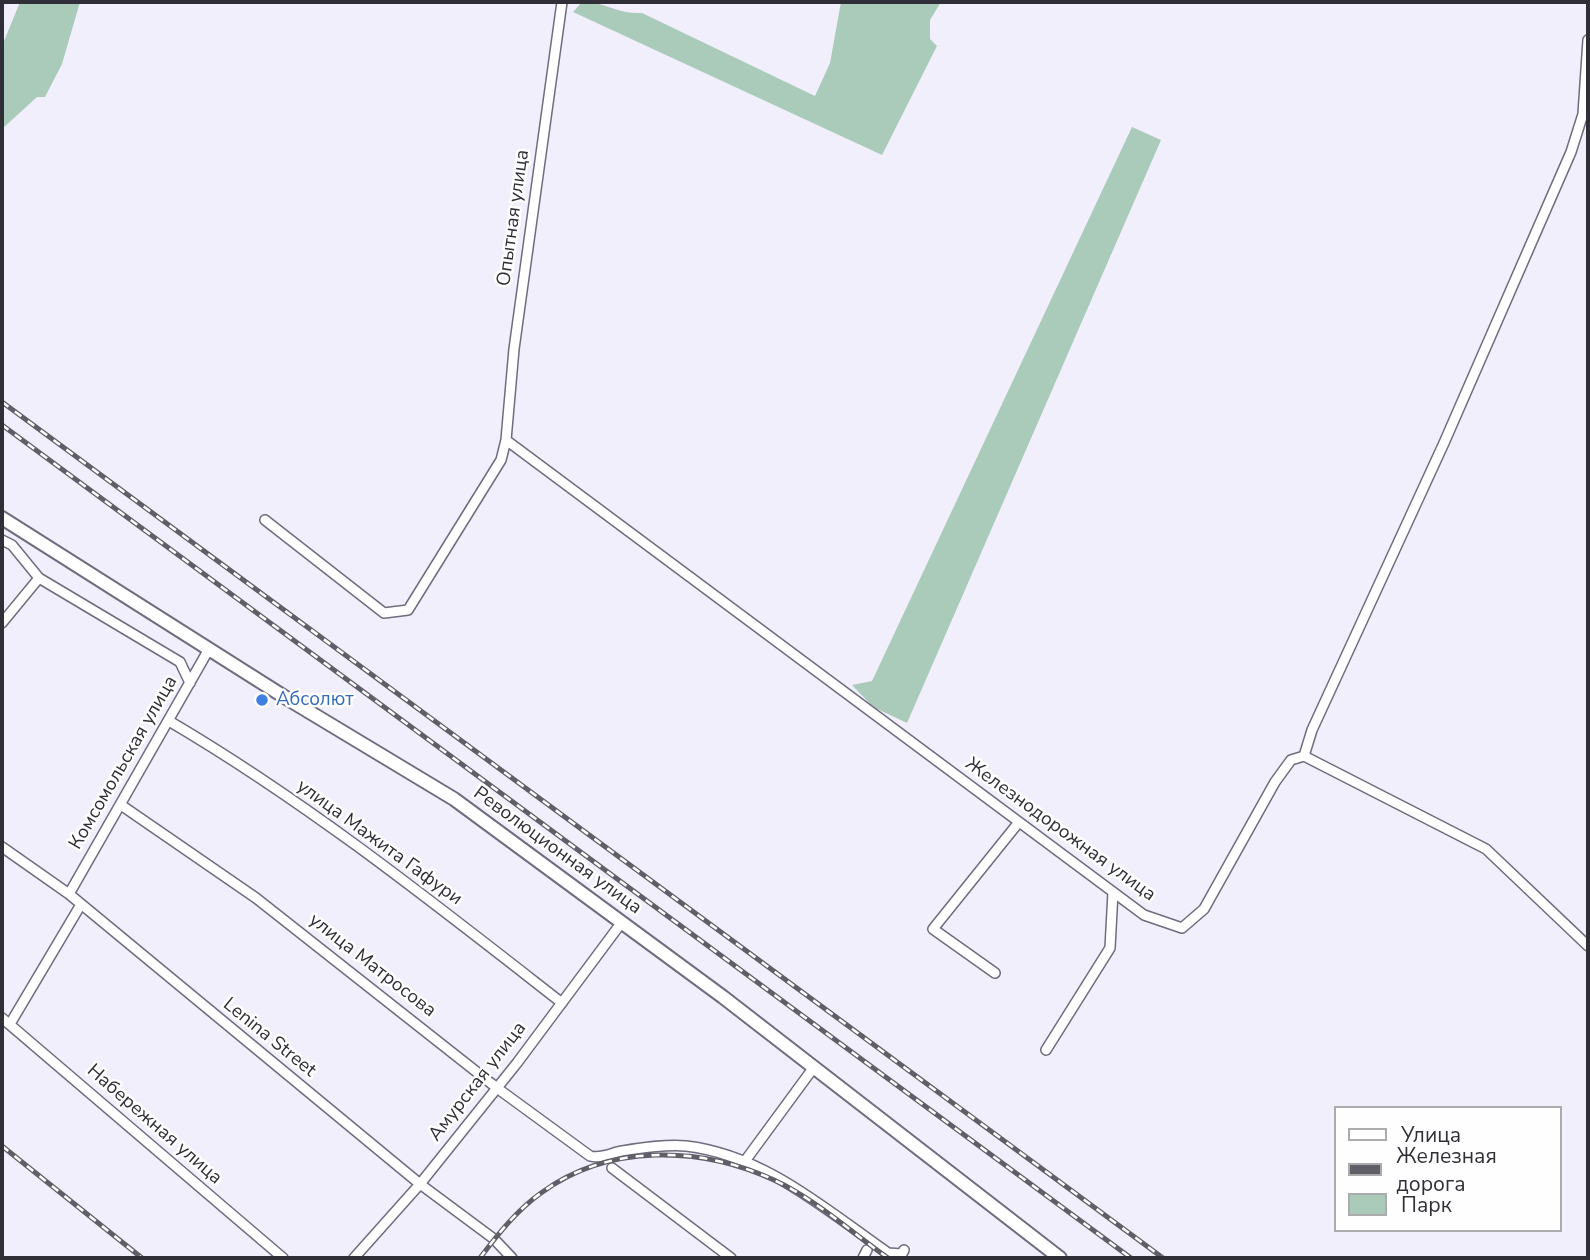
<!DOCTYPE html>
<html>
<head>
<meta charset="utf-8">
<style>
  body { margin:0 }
  #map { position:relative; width:1590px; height:1260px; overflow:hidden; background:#f1effc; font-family:"Nunito Sans",sans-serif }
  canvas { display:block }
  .frame { position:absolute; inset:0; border:4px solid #302f37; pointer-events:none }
  .legend { position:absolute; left:1334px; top:1106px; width:228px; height:126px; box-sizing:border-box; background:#fefefe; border:2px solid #acabae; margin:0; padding:9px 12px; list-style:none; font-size:21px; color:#302f37 }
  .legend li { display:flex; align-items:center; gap:14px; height:35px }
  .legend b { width:35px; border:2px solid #acabae }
</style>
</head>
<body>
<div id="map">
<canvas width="1590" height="1260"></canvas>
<div class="frame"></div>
<ul class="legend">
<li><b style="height:9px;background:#fff"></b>Улица</li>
<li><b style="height:9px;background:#605f68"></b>Железная дорога</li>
<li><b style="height:19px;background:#abcbba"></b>Парк</li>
</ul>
</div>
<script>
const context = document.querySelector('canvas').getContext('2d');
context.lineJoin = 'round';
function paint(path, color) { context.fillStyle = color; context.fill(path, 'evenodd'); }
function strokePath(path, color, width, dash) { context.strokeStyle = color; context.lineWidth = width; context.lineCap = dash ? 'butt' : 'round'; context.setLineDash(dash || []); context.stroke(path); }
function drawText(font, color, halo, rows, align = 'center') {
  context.font = font + ' "Nunito Sans",sans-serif'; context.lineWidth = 5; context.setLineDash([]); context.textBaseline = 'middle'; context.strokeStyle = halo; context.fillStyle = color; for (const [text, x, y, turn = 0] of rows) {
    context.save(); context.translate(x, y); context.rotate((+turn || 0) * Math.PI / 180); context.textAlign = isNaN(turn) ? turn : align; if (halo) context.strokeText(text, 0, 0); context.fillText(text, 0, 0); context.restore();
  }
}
paint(new Path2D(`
  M20,2h60l-18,62 -17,33h-8l-35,32v-83z
  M582,2c25,0 33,12 60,11l173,83 15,-33 11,-61h100l-11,18v19l7,7 -55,109 -309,-143z
  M1132,127l29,13 -254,583 -34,-16 -21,-22 20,-4z`), '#abcbba');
const street = new Path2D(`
  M506,440l638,475 38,13 22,-19 71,-127 16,-22 13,-4 182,93 102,97
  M265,520l119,93 24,-3 93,-150 5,-20 8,-91 48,-347
  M2,540l10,5 27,33 141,84 10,21
  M2,623l37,-45
  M169,721c138,81 266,183 393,282
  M1304,756l8,-26 132,-287 127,-291 12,-38 5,-74
  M121,805l135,93 241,190 93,68c11,3 21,-3 32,-5 19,-3 44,-7 64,-5 78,9 139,63 202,107l14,1 2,-4
  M2,847l67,47 351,290 74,55 18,19
  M69,894l140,-245
  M995,973l-62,-44 86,-107
  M2,1018l281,240
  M10,1024l70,-118
  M1046,1050l64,-102 3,-56
  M745,1161l69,-94
  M612,1168l119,90
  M354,1258l66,-74 97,-121 105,-141
  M863,1258l4,-8`);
const secondary = new Path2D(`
  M2,518l281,178 171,103 269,198 337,261`);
strokePath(street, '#6f6c7f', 12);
strokePath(secondary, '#6f6c7f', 16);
strokePath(street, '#fff', 9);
strokePath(secondary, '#fff', 12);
const rail = new Path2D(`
  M2,402l1161,856
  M2,425l1129,833
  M2,1146l140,112
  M480,1258c18,-24 37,-48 61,-65 68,-50 160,-47 233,-13 41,19 77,52 114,78`);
strokePath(rail, '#605f68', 5);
strokePath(rail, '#fefefe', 2.5, [8]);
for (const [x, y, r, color] of [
  [262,700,7,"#3f7fe0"]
]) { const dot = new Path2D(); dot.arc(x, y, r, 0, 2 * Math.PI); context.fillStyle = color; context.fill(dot); strokePath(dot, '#fefefe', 2.5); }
drawText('19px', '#302f37', '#fefefe', [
  ["Опытная улица",514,218,-82],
  ["Комсомольская улица",124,763,-60],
  ["Железнодорожная улица",1060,830,36],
  ["улица Мажита Гафури",379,843,36],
  ["Революционная улица",557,851,36],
  ["улица Матросова",372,966,38],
  ["Lenina Street",269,1038,39],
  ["Амурская улица",478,1082,-52],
  ["Набережная улица",154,1125,41]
]);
drawText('19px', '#366cbe', '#fefefe', [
  ["Абсолют",276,700]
], 'left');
</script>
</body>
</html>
